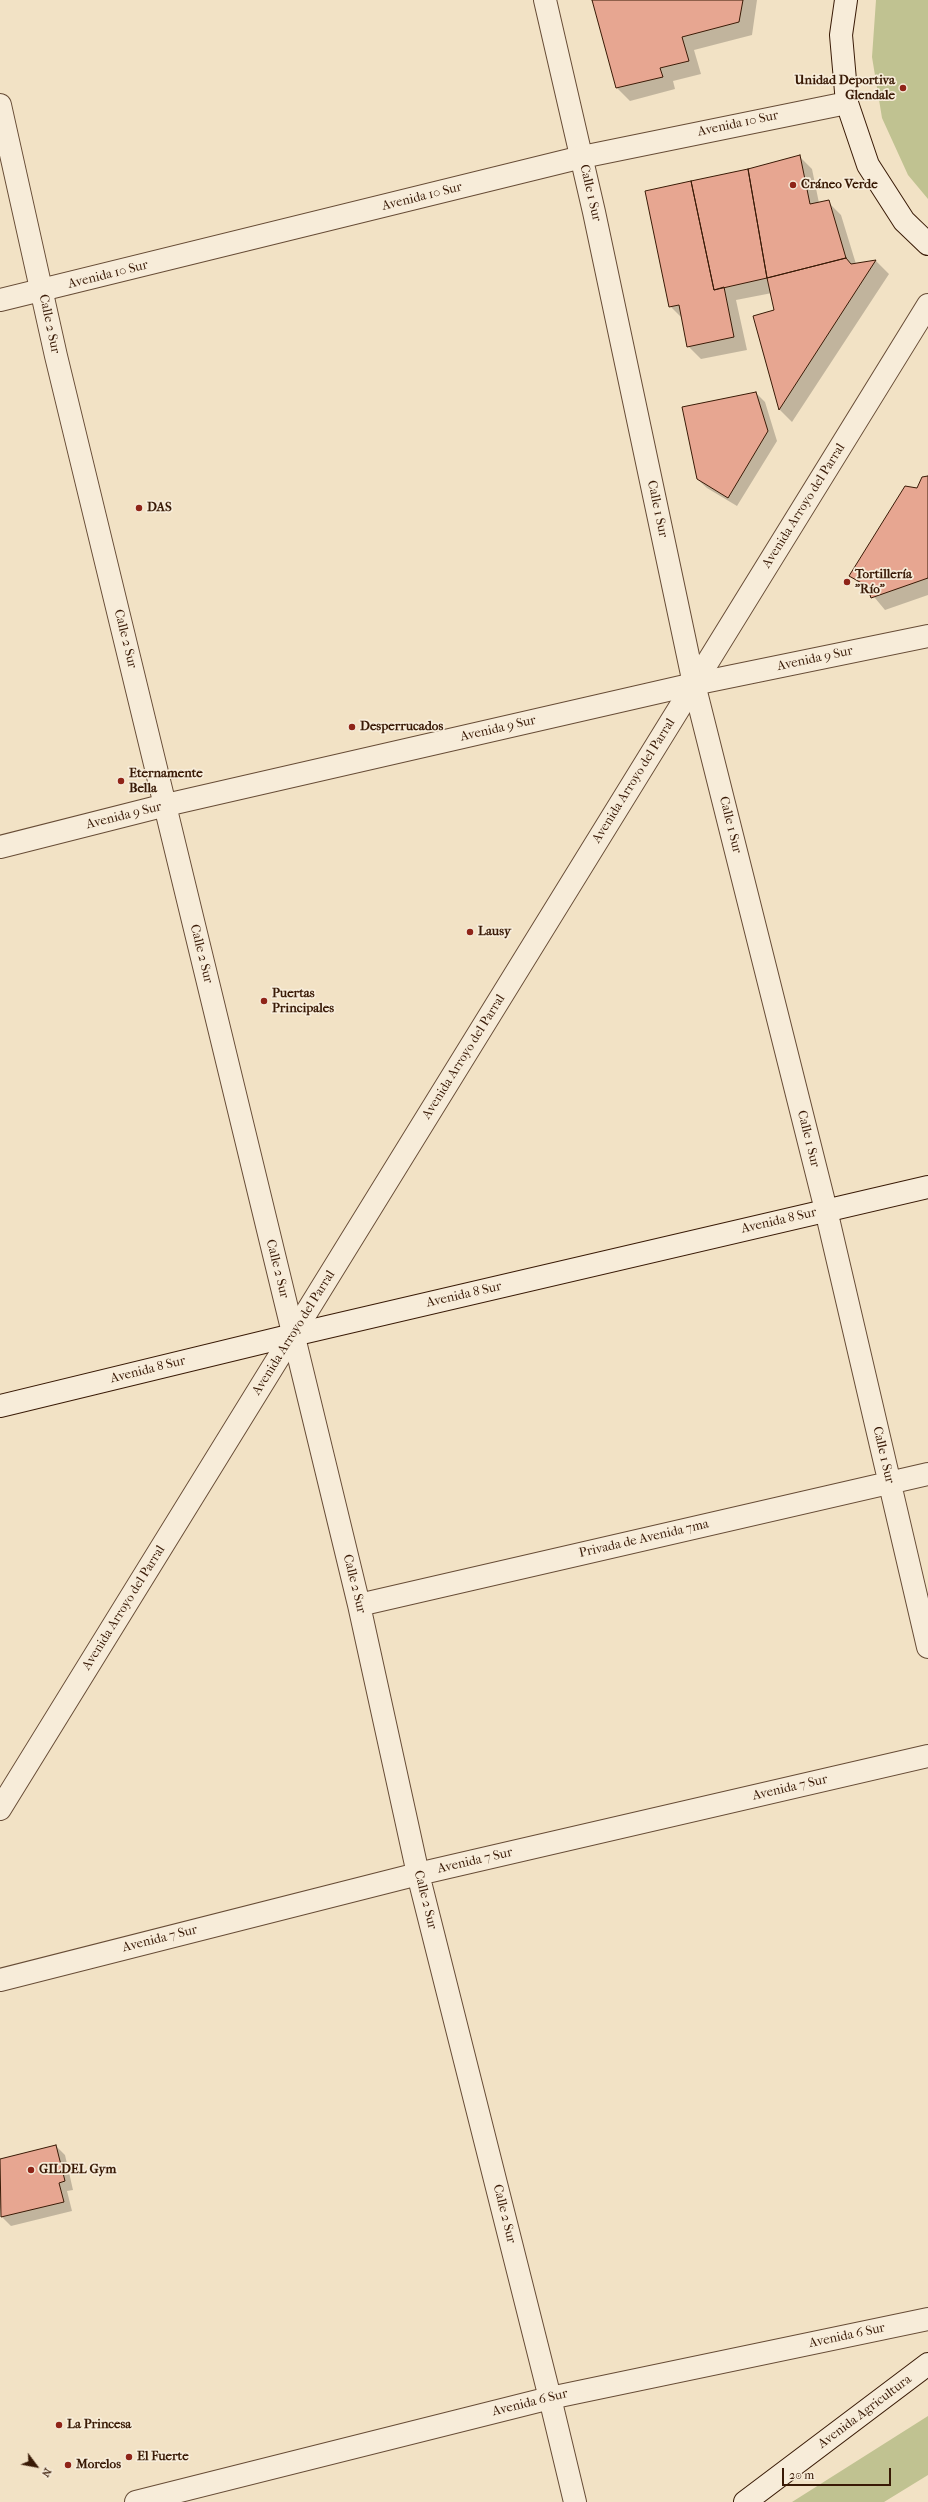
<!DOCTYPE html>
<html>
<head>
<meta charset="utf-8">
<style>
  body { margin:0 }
  #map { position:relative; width:928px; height:2502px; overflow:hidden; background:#f2e2c5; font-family:"IM FELL French Canon",serif }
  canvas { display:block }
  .north { position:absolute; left:16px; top:2446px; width:40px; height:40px; -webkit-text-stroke:3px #f7ecd9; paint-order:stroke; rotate:122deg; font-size:11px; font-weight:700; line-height:16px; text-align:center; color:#391a06 }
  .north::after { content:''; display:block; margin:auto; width:14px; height:18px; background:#391a06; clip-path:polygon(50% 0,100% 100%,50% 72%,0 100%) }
  .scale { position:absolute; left:782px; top:2468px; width:109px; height:18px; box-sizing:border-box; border:2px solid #391a06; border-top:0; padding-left:5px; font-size:12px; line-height:14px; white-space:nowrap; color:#391a06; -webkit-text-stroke:3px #f7ecd9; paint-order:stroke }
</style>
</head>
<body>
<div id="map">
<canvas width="928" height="2502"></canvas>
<div class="north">N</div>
<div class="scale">20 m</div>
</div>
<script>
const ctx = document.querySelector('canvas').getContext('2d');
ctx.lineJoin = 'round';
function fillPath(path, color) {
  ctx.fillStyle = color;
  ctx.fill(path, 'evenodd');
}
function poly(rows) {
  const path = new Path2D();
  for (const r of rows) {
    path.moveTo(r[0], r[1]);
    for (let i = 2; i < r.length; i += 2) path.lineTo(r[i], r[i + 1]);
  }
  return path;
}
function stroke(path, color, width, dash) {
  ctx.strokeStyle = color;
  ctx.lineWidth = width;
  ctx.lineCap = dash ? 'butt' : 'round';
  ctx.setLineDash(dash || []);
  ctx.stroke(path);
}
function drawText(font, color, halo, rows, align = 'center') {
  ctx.font = font + ' "IM FELL French Canon",serif';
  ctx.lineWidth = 3.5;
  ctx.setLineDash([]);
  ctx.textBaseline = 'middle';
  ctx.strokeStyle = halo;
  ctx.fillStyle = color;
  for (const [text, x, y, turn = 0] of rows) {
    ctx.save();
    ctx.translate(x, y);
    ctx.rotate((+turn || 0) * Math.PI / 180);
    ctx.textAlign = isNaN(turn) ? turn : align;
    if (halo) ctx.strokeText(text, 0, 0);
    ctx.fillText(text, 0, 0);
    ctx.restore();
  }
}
fillPath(poly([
  [876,0,928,0,928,199,908,175,882,118,872,57],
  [928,2416,928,2475,884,2502,792,2502]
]), '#c0c291');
fillPath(poly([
  [593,0,757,0,752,35,694,50,701,74,673,81,675,89,630,101,617,88],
  [799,156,812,169,819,203,828,202,841,215,856,264,876,261,889,274,792,422,780,410,754,317,776,311,772,293,736,300,747,350,701,359,688,346,683,319,670,306,748,170],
  [756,393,765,402,777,441,737,506,707,488,697,479],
  [928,477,928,595,885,610,870,592,850,576],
  [56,2146,65,2155,73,2190,67,2191,72,2211,11,2226,2,2217,0,2207,0,2160]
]), '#0003');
const building = poly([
  [592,0,743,0,739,22,682,37,689,61,660,68,663,77,616,88,592,0],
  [800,155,810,204,829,200,846,258,767,278,748,169,800,155],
  [748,169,767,278,714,290,691,181,748,169],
  [691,181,714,290,724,287,734,337,687,347,679,305,669,307,645,191,691,181],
  [846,258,851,264,876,260,779,410,753,316,774,310,767,278,846,258],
  [756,392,768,431,728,498,697,479,682,407,756,392],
  [928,476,928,578,871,598,867,586,849,576,905,486,917,488,922,477,928,476],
  [56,2145,65,2181,59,2183,64,2202,1,2217,0,2159,56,2145]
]);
fillPath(building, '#e7a691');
stroke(building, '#391a06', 1);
const minor = poly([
  [545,0,594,212,694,684,826,1210,928,1647],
  [0,105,56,356,359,1605,418,1874,550,2398,575,2502],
  [0,847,166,805,694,684,928,636],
  [359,1605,928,1474],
  [0,1980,418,1874,928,1756],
  [136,2502,550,2398,928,2319]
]);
const tertiary = poly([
  [0,300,582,157,847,103],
  [0,1809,928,305]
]);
const secondary = poly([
  [846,0,841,35,847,103,868,165,904,221,928,244],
  [0,1406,293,1335,928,1187],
  [745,2502,928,2364]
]);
stroke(minor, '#674c36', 24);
stroke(tertiary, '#674c36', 24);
stroke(secondary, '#391a06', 24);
stroke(minor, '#f7ecd9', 22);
stroke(tertiary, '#f7ecd9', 22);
stroke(secondary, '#f7ecd9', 22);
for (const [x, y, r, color] of [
  [903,88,4,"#8f2418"],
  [793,185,4,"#8f2418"],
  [139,508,4,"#8f2418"],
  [847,582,4,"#8f2418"],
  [352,727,4,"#8f2418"],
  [121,781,4,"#8f2418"],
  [470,932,4,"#8f2418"],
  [264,1001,4,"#8f2418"],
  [31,2170,4,"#8f2418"],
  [59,2425,4,"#8f2418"],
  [129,2457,4,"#8f2418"],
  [68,2465,4,"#8f2418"]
]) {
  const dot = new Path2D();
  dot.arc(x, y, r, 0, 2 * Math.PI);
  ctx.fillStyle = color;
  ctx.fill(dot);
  stroke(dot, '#f7ecd9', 1.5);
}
drawText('bold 13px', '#391a06', '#f7ecd9', [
  ["Unidad Deportiva",895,81,"right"],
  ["Glendale",895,96,"right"],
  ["Cráneo Verde",801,185],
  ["DAS",147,508],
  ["Tortillería",855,575],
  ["\"Río\"",855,590],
  ["Desperrucados",360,727],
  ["Eternamente",129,774],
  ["Bella",129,789],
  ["Lausy",478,932],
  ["Puertas",272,994],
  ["Principales",272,1009],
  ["GILDEL Gym",39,2170],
  ["La Princesa",67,2425],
  ["El Fuerte",137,2457],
  ["Morelos",76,2465]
], 'left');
drawText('13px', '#391a06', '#f7ecd9', [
  ["Avenida 10 Sur",738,124,-12],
  ["Calle 1 Sur",590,193,77],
  ["Avenida 10 Sur",422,197,-14],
  ["Avenida 10 Sur",108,275,-14],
  ["Calle 2 Sur",49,324,78],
  ["Avenida Arroyo del Parral",804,506,-58],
  ["Calle 1 Sur",657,509,78],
  ["Calle 2 Sur",125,639,76],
  ["Avenida 9 Sur",815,659,-12],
  ["Avenida 9 Sur",498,729,-13],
  ["Avenida Arroyo del Parral",634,781,-58],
  ["Avenida 9 Sur",124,816,-14],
  ["Calle 1 Sur",730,825,76],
  ["Calle 2 Sur",201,954,76],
  ["Avenida Arroyo del Parral",464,1057,-58],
  ["Calle 1 Sur",808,1139,76],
  ["Avenida 8 Sur",779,1221,-13],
  ["Calle 2 Sur",277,1269,76],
  ["Avenida 8 Sur",464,1295,-13],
  ["Avenida Arroyo del Parral",294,1333,-58],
  ["Avenida 8 Sur",148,1370,-14],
  ["Calle 1 Sur",883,1455,77],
  ["Privada de Avenida 7ma",644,1539,-13],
  ["Calle 2 Sur",354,1584,76],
  ["Avenida Arroyo del Parral",124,1608,-58],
  ["Avenida 7 Sur",790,1788,-13],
  ["Avenida 7 Sur",475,1861,-13],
  ["Calle 2 Sur",425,1900,76],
  ["Avenida 7 Sur",160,1939,-14],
  ["Calle 2 Sur",504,2214,76],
  ["Avenida 6 Sur",847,2336,-12],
  ["Avenida 6 Sur",530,2403,-14],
  ["Avenida Agricultura",865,2412,-37]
]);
</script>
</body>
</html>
